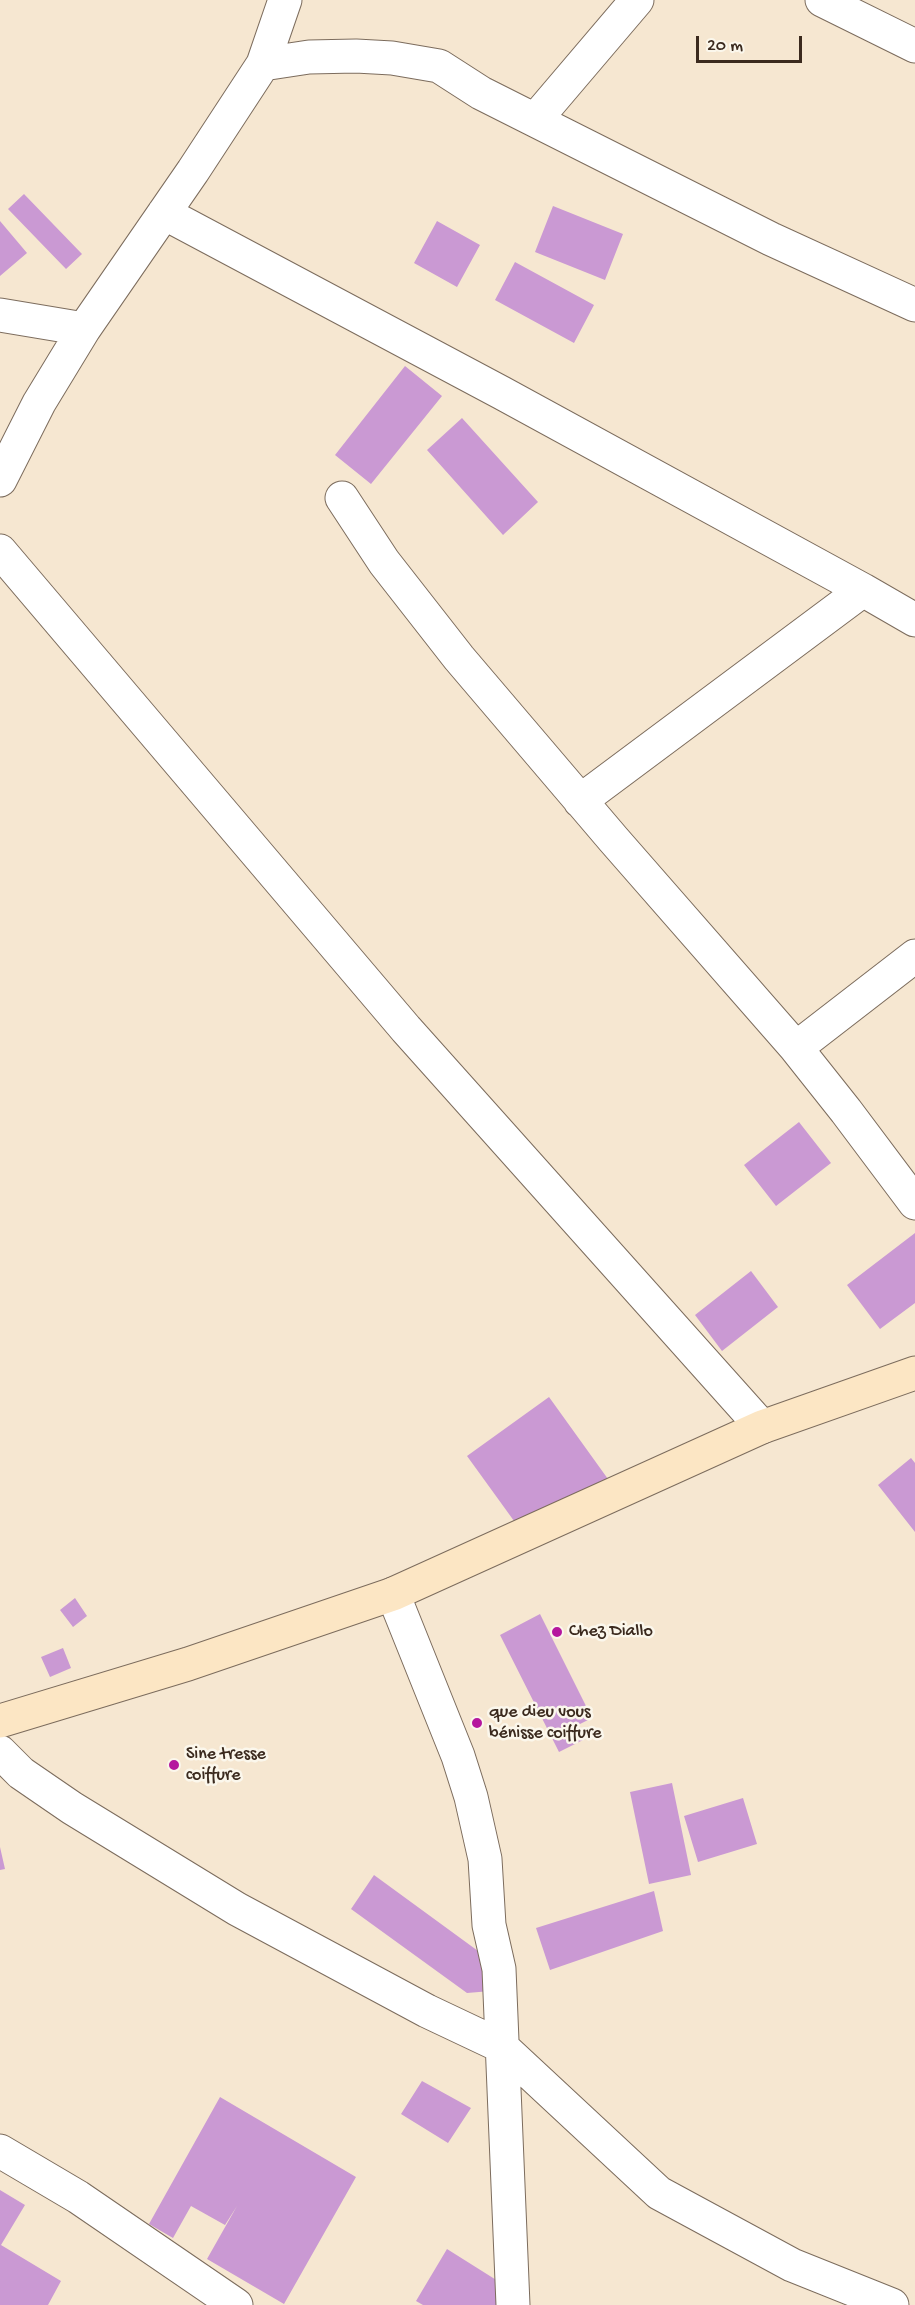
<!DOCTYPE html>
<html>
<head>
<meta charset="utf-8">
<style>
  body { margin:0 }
  #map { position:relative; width:915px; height:2305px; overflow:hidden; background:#f6e7d1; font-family:"Gochi Hand",sans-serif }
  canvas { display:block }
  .scale { position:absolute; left:696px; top:36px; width:106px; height:27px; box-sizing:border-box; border:3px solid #3b2a1e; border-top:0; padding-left:8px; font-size:18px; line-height:21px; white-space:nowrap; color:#3b2a1e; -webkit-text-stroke:4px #fbf7ec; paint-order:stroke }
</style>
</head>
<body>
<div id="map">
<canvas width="915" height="2305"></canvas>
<div class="scale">20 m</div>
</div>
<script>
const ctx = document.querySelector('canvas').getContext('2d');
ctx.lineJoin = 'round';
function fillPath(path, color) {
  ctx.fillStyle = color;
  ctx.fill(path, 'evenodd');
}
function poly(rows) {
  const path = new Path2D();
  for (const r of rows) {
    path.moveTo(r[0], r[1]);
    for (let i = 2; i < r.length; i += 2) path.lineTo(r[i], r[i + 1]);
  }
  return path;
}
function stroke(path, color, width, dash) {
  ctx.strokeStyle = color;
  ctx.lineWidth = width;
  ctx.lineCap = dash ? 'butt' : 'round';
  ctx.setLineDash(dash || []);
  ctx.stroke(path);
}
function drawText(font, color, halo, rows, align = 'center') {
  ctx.font = font + ' "Gochi Hand",sans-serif';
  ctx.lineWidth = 5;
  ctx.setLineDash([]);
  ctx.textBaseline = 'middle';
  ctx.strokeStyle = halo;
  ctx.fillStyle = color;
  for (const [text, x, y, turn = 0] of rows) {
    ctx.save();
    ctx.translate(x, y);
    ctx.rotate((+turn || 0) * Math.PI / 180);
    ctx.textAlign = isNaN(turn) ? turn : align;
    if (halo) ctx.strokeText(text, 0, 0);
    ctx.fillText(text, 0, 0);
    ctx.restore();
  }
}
fillPath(poly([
  [24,194,82,254,66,269,8,209],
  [553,206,623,234,605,280,535,252],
  [0,221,27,253,0,276],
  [437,221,480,245,457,287,414,263],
  [515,262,594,305,574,343,495,300],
  [405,366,442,396,371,484,335,455],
  [462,418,538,502,503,535,427,450],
  [799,1122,831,1163,776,1206,744,1165],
  [915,1233,915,1303,880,1329,847,1285],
  [751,1271,778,1307,722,1351,695,1315],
  [549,1397,613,1486,522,1532,467,1456],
  [911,1458,915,1463,915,1532,878,1485],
  [75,1598,87,1616,73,1627,60,1610],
  [540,1614,592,1718,578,1725,585,1739,559,1752,500,1635],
  [63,1648,71,1668,50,1677,41,1657],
  [672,1783,691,1875,649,1884,630,1792],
  [743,1798,757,1844,698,1862,684,1816],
  [0,1847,5,1869,0,1870],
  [374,1875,489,1959,491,1991,467,1993,351,1909],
  [654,1891,663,1931,550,1970,536,1928],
  [422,2081,471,2108,448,2143,401,2114],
  [220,2097,356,2177,284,2304,207,2259,237,2206,225,2225,191,2206,173,2238,149,2224],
  [0,2190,25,2205,1,2245,61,2281,48,2305,0,2305],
  [447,2249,509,2288,499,2305,423,2305,416,2301]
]), '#ca99d3');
const street = poly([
  [822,0,915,46],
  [263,64,285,0],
  [535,120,637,0],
  [164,213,502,393,863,590,915,620],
  [0,315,84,329],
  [0,480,39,403,84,329,193,171,263,64,309,57,356,56,392,58,439,66,481,93,771,239,915,305],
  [342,498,384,562,459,658,614,840,796,1048,846,1111,915,1203],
  [0,551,406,1029,762,1427],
  [580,801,863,590],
  [796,1048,915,956],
  [393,1594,458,1756,471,1797,485,1859,489,1925,499,1969,513,2305],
  [0,1752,21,1773,72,1808,237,1909,427,2011,501,2046,659,2193,792,2265,892,2305],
  [0,2151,78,2197,236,2305]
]);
const secondary = poly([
  [0,1721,188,1664,393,1594,762,1427,915,1373]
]);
stroke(street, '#7c6c5d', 35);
stroke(secondary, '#7c6c5d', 35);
stroke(street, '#fff', 33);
stroke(secondary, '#fce6c4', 33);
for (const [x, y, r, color] of [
  [557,1632,6,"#b5179e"],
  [477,1723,6,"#b5179e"],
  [174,1765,6,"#b5179e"]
]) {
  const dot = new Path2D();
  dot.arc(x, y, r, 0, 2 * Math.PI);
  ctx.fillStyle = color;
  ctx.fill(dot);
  stroke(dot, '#fbf7ec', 2);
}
drawText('18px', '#3b2a1e', '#fbf7ec', [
  ["Chez Diallo",569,1632],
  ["que dieu vous",489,1713],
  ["bénisse coiffure",489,1734],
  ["Sine tresse",186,1755],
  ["coiffure",186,1776]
], 'left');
</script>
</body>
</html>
